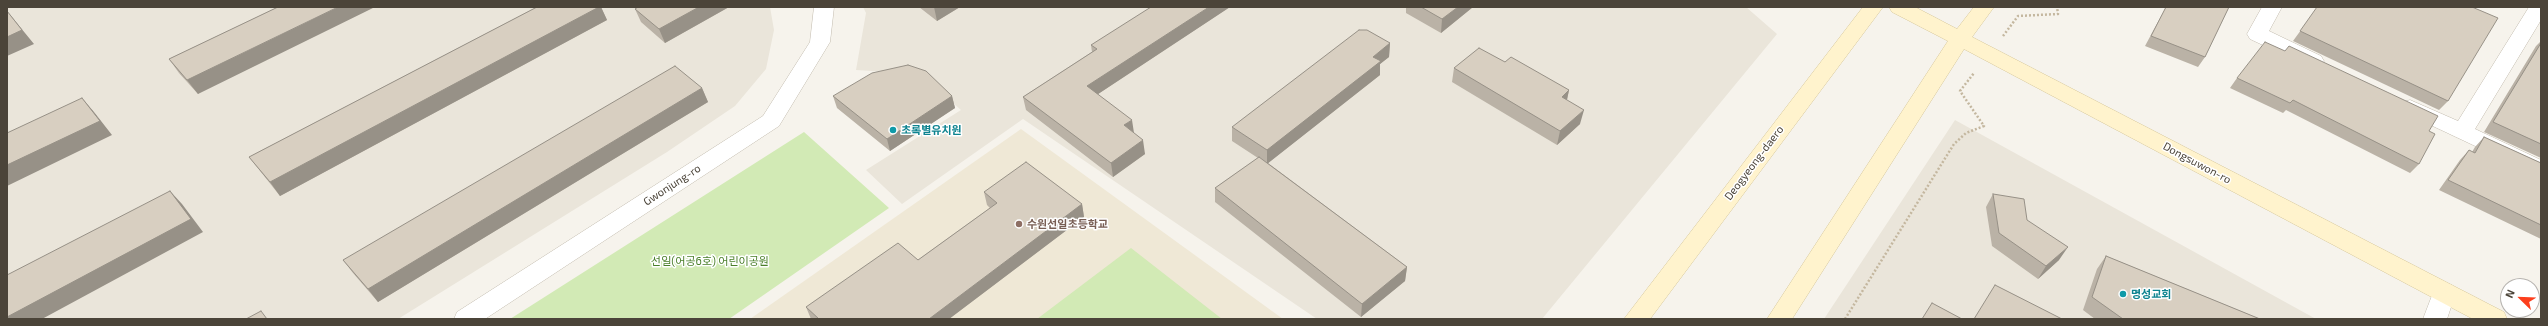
<!DOCTYPE html>
<html>
<head>
<meta charset="utf-8">
<style>
  body { margin:0 }
  #map { position:relative; width:2548px; height:326px; overflow:hidden; background:#f6f3ec; font-family:"Exo 2",sans-serif }
  canvas { display:block }
  .frame { position:absolute; inset:0; border:8px solid #4b4439; pointer-events:none }
  .north { position:absolute; left:2500px; top:278px; width:40px; height:40px; box-sizing:border-box; background:#fff; border:1px solid #b7b4b0; border-radius:50%; rotate:293deg; font-size:11px; font-weight:700; line-height:16px; text-align:center; color:#4b4439 }
  .north::after { content:''; display:block; margin:auto; width:14px; height:18px; background:#fc3f1d; clip-path:polygon(50% 0,100% 100%,50% 72%,0 100%) }
</style>
</head>
<body>
<div id="map">
<canvas width="2548" height="326"></canvas>
<div class="frame"></div>
<div class="north">N</div>
</div>
<script>
const ctx = document.querySelector('canvas').getContext('2d');
ctx.lineJoin = 'round';
function fillPath(path, color) {
  ctx.fillStyle = color;
  ctx.fill(path, 'evenodd');
}
function poly(rows) {
  const path = new Path2D();
  for (const r of rows) {
    path.moveTo(r[0], r[1]);
    for (let i = 2; i < r.length; i += 2) path.lineTo(r[i], r[i + 1]);
  }
  return path;
}
function stroke(path, color, width, dash) {
  ctx.strokeStyle = color;
  ctx.lineWidth = width;
  ctx.lineCap = dash ? 'butt' : 'round';
  ctx.setLineDash(dash || []);
  ctx.stroke(path);
}
function drawText(font, color, halo, rows, align = 'center') {
  ctx.font = font + ' "Exo 2","Noto Sans KR",sans-serif';
  ctx.lineWidth = 3;
  ctx.setLineDash([]);
  ctx.textBaseline = 'middle';
  ctx.strokeStyle = halo;
  ctx.fillStyle = color;
  for (const [text, x, y, turn = 0] of rows) {
    ctx.save();
    ctx.translate(x, y);
    ctx.rotate((+turn || 0) * Math.PI / 180);
    ctx.textAlign = isNaN(turn) ? turn : align;
    if (halo) ctx.strokeText(text, 0, 0);
    ctx.fillText(text, 0, 0);
    ctx.restore();
  }
}
fillPath(poly([
  [7,7,770,7,774,30,766,69,735,106,667,152,398,319,7,319],
  [863,7,1746,7,1777,34,1542,319,1317,319,1023,119,902,204,866,170,961,110,920,74,856,70,866,13],
  [1955,120,2316,319,1824,319]
]), '#eae5da');
fillPath(poly([
  [1021,129,1283,319,750,319]
]), '#efe8d6');
fillPath(poly([
  [804,132,889,208,729,319,510,319],
  [1131,248,1222,319,1037,319]
]), '#d2eab5');
const street = poly([
  [814,7,834,7,830,42,779,126,485,319,454,319,457,312,763,116,810,42,814,7],
  [2262,7,2282,7,2269,31,2321,56,2324,61,2321,66,2314,68,2307,66,2250,39,2247,34,2262,7],
  [2529,7,2541,7,2541,20,2475,129,2541,160,2541,177,2403,112,2399,107,2403,102,2410,100,2458,121,2529,7],
  [2444,283,2452,285,2456,292,2447,319,2423,319,2436,285,2444,283]
]);
const secondary = poly([
  [1863,7,1883,7,1650,319,1624,319,1863,7],
  [1889,7,1915,7,1957,29,1974,7,1994,7,1972,37,2504,312,2507,319,2473,319,1964,49,1792,319,1767,319,1948,41,1892,12,1889,7]
]);
stroke(street, '#c2bbae', 1);
stroke(secondary, '#d6c79b', 1);
stroke(poly([
  [2003,36,2018,16,2058,14,2057,7],
  [1845,319,1954,144,1966,133,1984,126,1960,91,1974,73]
]), '#c4b79f', 2.5, [2, 2]);
fillPath(street, '#fff');
fillPath(secondary, '#fff3cd');
fillPath(poly([
  [278,7,198,94,179,73,169,59],
  [537,7,601,7,607,20,280,196,249,157],
  [729,7,665,43,641,22,635,9],
  [919,7,960,7,937,21],
  [1230,7,1098,94,1134,133,1145,154,1113,177,1026,110,1023,97,1092,52,1091,45],
  [1406,7,1473,7,1441,33,1406,13],
  [2166,7,2229,7,2205,57,2198,67,2145,46],
  [2314,7,2472,7,2448,101,2439,110,2293,41,2317,8],
  [2541,41,2541,158,2484,132,2536,46],
  [1390,43,1389,57,1380,64,1380,75,1268,163,1407,267,1405,281,1361,317,1215,202,1215,188,1258,158,1232,141,1232,127],
  [1505,62,1569,90,1567,100,1580,124,1557,145,1452,82,1454,68],
  [2237,78,2429,131,2419,164,2410,173,2286,110,2283,113,2230,88],
  [702,88,708,102,378,302,353,273,343,260],
  [833,96,952,96,955,108,890,151,837,108],
  [2484,137,2541,163,2541,239,2439,190,2460,160,2469,150,2472,152,2475,147],
  [984,192,1082,204,1084,217,949,319,811,319,806,307,918,260,990,208,987,205],
  [1993,194,2027,220,2059,260,2038,279,1992,246,1986,207],
  [2106,256,2260,319,2095,319,2083,310,2097,269]
]), '#bab2a6');
fillPath(poly([
  [338,7,375,7,198,94,187,80],
  [599,7,601,7,607,20,280,196,270,182],
  [699,7,729,7,665,43,659,29],
  [934,7,960,7,937,21],
  [1209,7,1230,7,1089,100,1087,86],
  [1458,7,1473,7,1441,33,1442,19],
  [7,11,34,44,7,56],
  [1390,43,1389,57,1380,64,1380,75,1267,164,1267,150,1373,57],
  [702,88,708,102,378,302,368,289],
  [1569,90,1566,104,1562,97],
  [952,96,955,108,890,151,887,139],
  [82,98,94,112,112,135,7,186,7,165],
  [1584,110,1580,124,1557,145,1560,131],
  [1132,120,1134,133,1124,125],
  [1143,140,1145,154,1113,177,1111,163],
  [170,191,182,204,203,232,42,319,7,319,7,317],
  [1082,204,1084,217,949,319,929,319],
  [2068,247,2059,260,2038,279,2046,266],
  [1407,267,1405,281,1361,317,1362,304]
]), '#979187');
const building = poly([
  [278,7,338,7,187,80,169,59,278,7],
  [537,7,599,7,270,182,249,157,537,7],
  [638,7,699,7,659,29,635,9,638,7],
  [1151,7,1209,7,1087,86,1132,120,1124,125,1143,140,1111,163,1023,97,1097,49,1091,45,1151,7],
  [1421,7,1458,7,1442,19,1421,7],
  [2166,7,2229,7,2205,57,2151,36,2166,7],
  [2317,7,2472,7,2498,18,2448,101,2300,31,2317,7],
  [7,11,22,30,7,37,7,11],
  [1359,30,1367,30,1390,43,1373,57,1381,61,1267,150,1232,127,1359,30],
  [2265,42,2285,51,2289,46,2438,116,2429,131,2435,134,2419,164,2293,100,2290,103,2237,78,2265,42],
  [2541,43,2541,144,2493,122,2541,43],
  [1479,48,1505,62,1511,57,1569,90,1562,97,1584,110,1560,131,1454,68,1479,48],
  [908,65,926,71,952,96,887,139,833,96,872,73,908,65],
  [675,66,702,88,368,289,343,260,675,66],
  [82,98,100,121,7,165,7,133,82,98],
  [2484,137,2541,163,2541,225,2448,180,2469,150,2475,153,2484,137],
  [1259,157,1407,267,1362,304,1215,188,1259,157],
  [1026,162,1082,204,929,319,819,319,806,307,898,243,918,260,997,203,984,192,1026,162],
  [170,191,191,219,7,317,7,275,170,191],
  [1993,194,2024,199,2027,220,2068,247,2046,266,1999,233,1993,194],
  [2106,256,2260,319,2123,319,2092,297,2106,256],
  [1995,285,2062,319,1974,319,1995,285],
  [1932,303,1962,319,1922,319,1932,303],
  [261,311,267,319,246,319,261,311]
]);
fillPath(building, '#d8cfc1');
stroke(building, '#979187', 1);
for (const [x, y, r, color] of [
  [893,130,4,"#0f9aa8"],
  [1019,224,4,"#8d6e63"],
  [2123,294,4,"#0f9aa8"]
]) {
  const dot = new Path2D();
  dot.arc(x, y, r, 0, 2 * Math.PI);
  ctx.fillStyle = color;
  ctx.fill(dot);
  stroke(dot, '#fff', 1.5);
}
drawText('bold 11px', '#0d838f', '#fff', [
  ["초록별유치원",901,130],
  ["명성교회",2131,294]
], 'left');
drawText('11px', '#4b4439', '#fff', [
  ["Deogyeong-daero",1754,163,-53],
  ["Dongsuwon-ro",2197,163,28],
  ["Gwonjung-ro",672,185,-33]
]);
drawText('bold 11px', '#785e54', '#fff', [
  ["수원선일초등학교",1027,224]
], 'left');
drawText('11px', '#4a7f2a', '#fff', [
  ["선일(어공6호) 어린이공원",710,261]
]);
</script>
</body>
</html>
